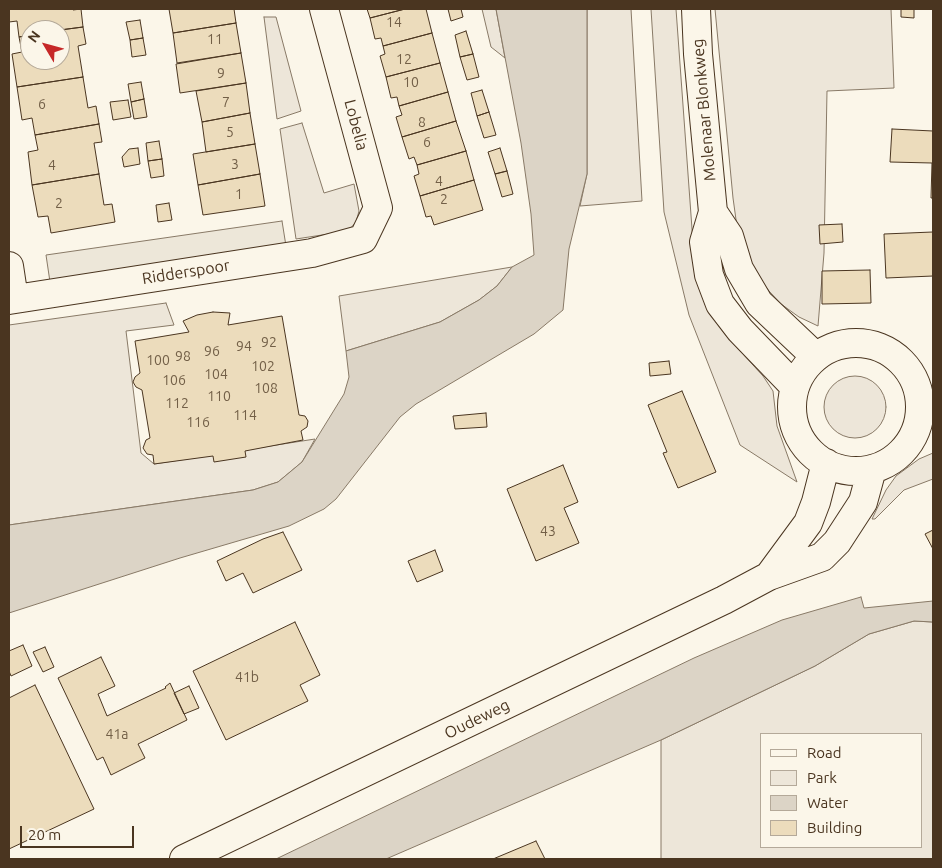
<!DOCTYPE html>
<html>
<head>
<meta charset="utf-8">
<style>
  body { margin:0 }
  #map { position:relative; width:942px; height:868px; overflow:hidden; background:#fbf6e9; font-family:Ubuntu,sans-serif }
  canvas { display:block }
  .frame { position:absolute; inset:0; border:10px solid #4a3520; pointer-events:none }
  .legend { position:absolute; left:760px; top:733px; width:162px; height:115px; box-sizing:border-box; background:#fbf6e9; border:1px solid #b4a999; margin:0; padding:6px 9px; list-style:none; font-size:15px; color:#4a3520 }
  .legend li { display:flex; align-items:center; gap:10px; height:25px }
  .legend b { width:25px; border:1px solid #b4a999 }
  .north { position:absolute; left:20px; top:20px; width:50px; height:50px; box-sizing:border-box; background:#fbf6e9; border:1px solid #b4a999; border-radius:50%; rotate:307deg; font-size:14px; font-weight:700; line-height:20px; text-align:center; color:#4a3520 }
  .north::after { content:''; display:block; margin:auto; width:18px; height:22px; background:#c62828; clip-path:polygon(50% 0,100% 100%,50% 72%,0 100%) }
  .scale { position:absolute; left:20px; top:826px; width:114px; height:22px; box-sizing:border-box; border:2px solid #4a3520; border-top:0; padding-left:6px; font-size:15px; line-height:18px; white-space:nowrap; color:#4a3520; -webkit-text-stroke:4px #fbf6e9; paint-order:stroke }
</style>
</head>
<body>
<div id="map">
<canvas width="942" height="868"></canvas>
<div class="frame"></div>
<ul class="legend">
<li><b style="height:6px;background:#fbf6e9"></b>Road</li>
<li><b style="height:14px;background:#ede6d9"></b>Park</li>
<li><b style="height:14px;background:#dcd4c6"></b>Water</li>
<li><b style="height:14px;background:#ecdcbc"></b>Building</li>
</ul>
<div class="north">N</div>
<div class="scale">20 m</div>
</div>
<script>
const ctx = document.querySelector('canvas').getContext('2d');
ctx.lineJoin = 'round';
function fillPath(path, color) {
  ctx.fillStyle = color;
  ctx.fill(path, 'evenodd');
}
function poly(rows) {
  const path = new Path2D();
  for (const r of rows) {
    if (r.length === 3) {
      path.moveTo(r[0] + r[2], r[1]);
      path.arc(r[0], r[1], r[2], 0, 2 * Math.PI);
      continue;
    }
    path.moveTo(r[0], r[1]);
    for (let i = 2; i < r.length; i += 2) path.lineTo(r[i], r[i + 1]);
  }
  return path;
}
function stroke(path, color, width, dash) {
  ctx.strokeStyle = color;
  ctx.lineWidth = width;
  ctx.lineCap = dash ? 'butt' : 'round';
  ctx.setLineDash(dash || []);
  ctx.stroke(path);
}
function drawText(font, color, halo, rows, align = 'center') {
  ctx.font = font + ' Ubuntu,sans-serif';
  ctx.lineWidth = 4;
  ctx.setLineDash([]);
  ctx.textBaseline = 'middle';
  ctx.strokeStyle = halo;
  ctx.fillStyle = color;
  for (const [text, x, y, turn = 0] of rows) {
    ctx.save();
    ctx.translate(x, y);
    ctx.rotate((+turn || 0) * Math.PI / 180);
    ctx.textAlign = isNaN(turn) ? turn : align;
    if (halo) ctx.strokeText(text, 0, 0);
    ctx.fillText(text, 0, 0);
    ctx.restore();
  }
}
const green = poly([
  [482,9,496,9,505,58,491,47,482,9],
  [587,9,631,9,642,201,580,206,587,174,587,9],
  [651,9,676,9,695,270,705,304,724,333,763,376,773,391,777,426,797,482,740,445,689,315,664,212,651,9],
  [715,9,891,9,894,88,827,91,824,253,818,326,799,317,781,304,769,291,756,274,738,234,733,198,715,9],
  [264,17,276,17,301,111,277,119,264,17],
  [302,123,324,193,354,184,359,211,356,222,348,231,296,239,280,129,302,123],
  [512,267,497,286,479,300,440,322,346,351,339,296,512,267],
  [166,303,174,325,126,331,141,453,154,464,315,439,302,462,278,482,253,490,9,525,9,325,166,303],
  [855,407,31],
  [933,453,933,479,904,490,875,519,872,519,886,490,896,476,919,459,933,453],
  [914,621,933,622,933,859,661,859,661,740,815,666,869,634,914,621],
  [761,734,921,734,921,847,761,847,761,734]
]);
fillPath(green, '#ede6d9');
stroke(green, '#887966', 1);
const parking = poly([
  [282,221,286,246,50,282,46,255,282,221]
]);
fillPath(parking, '#ede7d9');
stroke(parking, '#887966', 1);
const water = poly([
  [496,9,587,9,587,174,569,249,563,310,534,334,416,404,400,417,336,499,324,509,289,526,180,558,9,613,9,525,253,490,278,482,302,462,344,394,349,377,346,351,440,322,479,300,497,286,512,267,534,255,531,214,521,143,496,9],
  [861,597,864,608,933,601,933,622,914,621,869,634,815,666,661,740,386,859,276,859,694,658,782,620,861,597]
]);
fillPath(water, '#dcd4c6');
stroke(water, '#887966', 1);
const building = poly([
  [9,9,73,9,73,10,81,9,83,27,60,30,30,30,30,35,19,37,17,21,9,22,9,9],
  [169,9,234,9,236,23,173,33,169,9],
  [367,9,405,9,370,18,367,9],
  [405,9,426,9,432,33,383,46,381,38,375,39,370,18,405,9],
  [448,9,461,9,463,17,451,21,448,9],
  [901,9,914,9,914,18,901,17,901,9],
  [140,20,143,38,130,40,126,22,140,20],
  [236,23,241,53,177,63,173,33,236,23],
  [83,27,86,44,78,46,83,77,17,87,12,54,22,52,19,37,30,35,30,60,60,60,60,30,83,27],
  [466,31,473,54,460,57,455,35,466,31],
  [432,33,440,63,386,77,380,56,385,54,383,46,432,33],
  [143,38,146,55,132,57,130,40,143,38],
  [241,53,246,83,180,93,176,64,241,53],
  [473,54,479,77,467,80,460,57,473,54],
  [440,63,448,92,399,106,397,97,391,98,386,77,440,63],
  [83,77,88,108,96,106,99,124,35,135,32,118,22,120,17,87,83,77],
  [141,82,144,99,131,102,128,84,141,82],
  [246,83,250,113,202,122,196,91,246,83],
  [482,90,489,112,477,116,471,93,482,90],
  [448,92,456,121,402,137,396,117,402,115,399,106,448,92],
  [144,99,147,117,134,119,131,102,144,99],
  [128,100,131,117,113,120,110,102,128,100],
  [489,112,496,135,484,138,477,116,489,112],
  [250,113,255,144,206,152,202,122,250,113],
  [456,121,466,151,417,165,414,157,409,159,402,137,456,121],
  [99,124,102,142,94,143,99,174,32,185,28,152,38,150,35,135,99,124],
  [892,129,933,131,933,198,931,198,932,163,890,162,892,129],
  [159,141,162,159,148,161,146,143,159,141],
  [255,144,260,174,198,185,193,154,255,144],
  [138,148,140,164,124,167,122,157,129,149,138,148],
  [500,148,507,171,495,174,488,152,500,148],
  [466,151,474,180,420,196,414,176,419,174,417,165,466,151],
  [162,159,164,176,151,178,148,161,162,159],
  [507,171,513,194,502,197,495,174,507,171],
  [99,174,104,205,112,204,115,222,51,233,48,216,38,217,32,185,99,174],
  [260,174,265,206,203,215,198,185,260,174],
  [474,180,483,210,434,225,431,216,426,217,420,196,474,180],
  [169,203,172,220,158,222,156,205,169,203],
  [842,224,843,242,820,244,819,225,842,224],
  [933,232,933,276,886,278,884,234,933,232],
  [870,270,871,303,822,304,822,271,870,270],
  [213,312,230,313,228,325,282,316,299,415,305,416,308,421,307,427,301,431,303,440,245,451,246,457,214,462,213,456,154,464,153,455,147,454,143,448,146,440,150,438,142,390,136,387,133,382,135,377,140,373,135,341,189,332,183,321,197,315,213,312],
  [669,361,671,374,650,376,649,363,669,361],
  [682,391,716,472,678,488,663,453,667,452,648,405,682,391],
  [486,413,487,427,455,429,453,416,486,413],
  [563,465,578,502,564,508,579,543,536,561,507,489,563,465],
  [933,530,933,549,925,534,933,530],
  [283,532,302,570,253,593,243,573,226,581,217,561,263,539,283,532],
  [435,550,443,571,417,582,408,561,435,550],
  [295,622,320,675,300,685,308,701,226,740,193,671,295,622],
  [23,645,32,666,11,676,9,671,9,651,23,645],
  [45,647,54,667,43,672,33,652,45,647],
  [101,657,115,686,98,694,107,716,166,688,165,687,170,683,187,720,138,744,145,758,111,775,103,757,97,760,58,678,101,657],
  [35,685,94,809,9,849,9,698,35,685],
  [189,686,199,708,184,714,174,693,189,686],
  [536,841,545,859,493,859,536,841]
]);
fillPath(building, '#ecdcbc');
stroke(building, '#4a3520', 1);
const street = poly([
  [9,266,14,299],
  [9,300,312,253,363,239,378,208,324,9]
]);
const secondary = poly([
  [696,9,698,54,713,212,704,242,709,275,720,304,740,330,795,387],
  [713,212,729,236,739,269,759,303,816,357],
  [856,407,64],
  [769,576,808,523,816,502,826,463],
  [184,859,724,600,769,576,822,557,837,542,863,502,872,469]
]);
stroke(street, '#4a3520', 30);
stroke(secondary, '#4a3520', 30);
stroke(street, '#fbf6e9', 28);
stroke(secondary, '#fbf6e9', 28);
drawText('14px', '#725f47', null, [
  ["14",394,22],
  ["11",215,39],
  ["12",404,59],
  ["9",221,73],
  ["10",411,82],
  ["7",226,102],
  ["6",42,104],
  ["8",422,122],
  ["5",230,132],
  ["6",427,142],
  ["3",235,164],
  ["4",52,165],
  ["4",439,181],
  ["1",239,194],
  ["2",444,199],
  ["2",59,203],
  ["92",269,342],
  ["94",244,346],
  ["96",212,351],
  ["98",183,356],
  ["100",158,360],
  ["102",263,366],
  ["104",216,374],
  ["106",174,380],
  ["108",266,388],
  ["110",219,396],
  ["112",177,403],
  ["114",245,415],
  ["116",198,422],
  ["43",548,531],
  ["41b",247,677],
  ["41a",117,734]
]);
drawText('16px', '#4a3520', '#fbf6e9', [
  ["Molenaar Blonkweg",704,110,-95],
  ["Lobelia",356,125,75],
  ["Ridderspoor",186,272,-9],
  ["Oudeweg",477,719,-26]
]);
</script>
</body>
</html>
